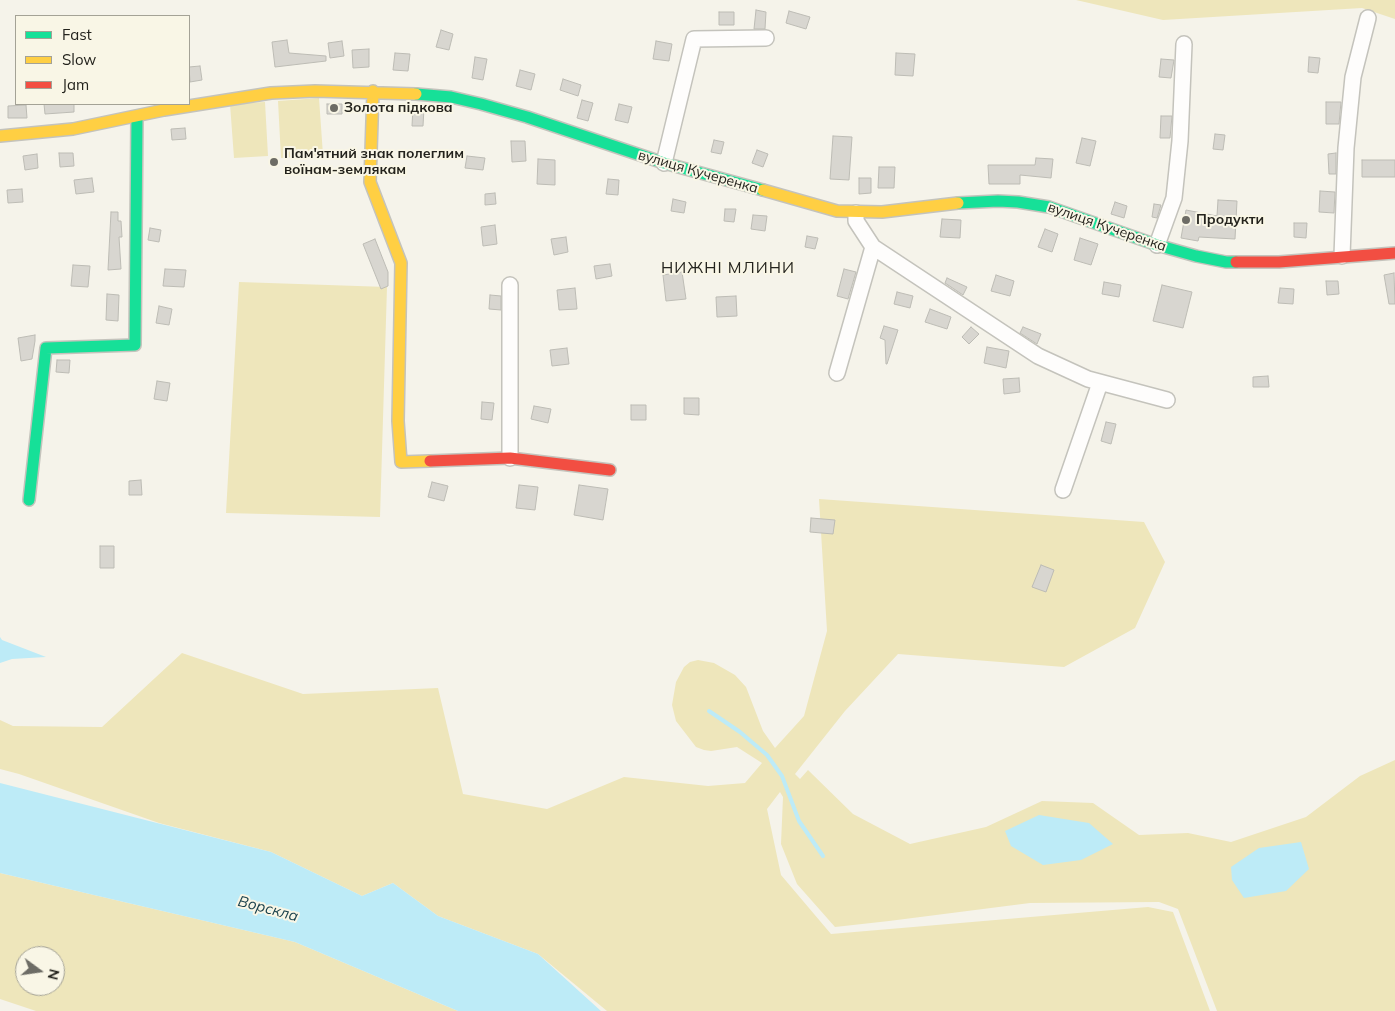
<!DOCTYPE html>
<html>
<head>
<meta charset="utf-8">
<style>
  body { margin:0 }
  #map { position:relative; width:1395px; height:1011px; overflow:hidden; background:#f5f3ea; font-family:Mulish,sans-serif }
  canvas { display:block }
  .legend { position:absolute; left:15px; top:15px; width:175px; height:90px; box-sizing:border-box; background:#f9f6e6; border:1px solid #a4a296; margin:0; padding:6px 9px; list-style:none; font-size:15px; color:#24231d }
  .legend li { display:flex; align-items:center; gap:10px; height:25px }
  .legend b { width:25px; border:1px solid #a4a296 }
  .north { position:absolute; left:15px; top:946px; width:50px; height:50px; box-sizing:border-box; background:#f9f6e6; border:1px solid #a4a296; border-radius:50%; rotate:104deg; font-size:14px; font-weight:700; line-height:20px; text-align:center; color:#24231d }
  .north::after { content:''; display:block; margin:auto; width:18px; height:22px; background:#6d6c65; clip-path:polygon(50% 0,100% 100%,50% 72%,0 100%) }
</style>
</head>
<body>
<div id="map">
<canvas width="1395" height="1011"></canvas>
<ul class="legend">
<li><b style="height:6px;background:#16e098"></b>Fast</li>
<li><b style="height:6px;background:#ffcf43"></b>Slow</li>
<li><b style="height:6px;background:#f24e42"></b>Jam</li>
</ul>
<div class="north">N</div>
</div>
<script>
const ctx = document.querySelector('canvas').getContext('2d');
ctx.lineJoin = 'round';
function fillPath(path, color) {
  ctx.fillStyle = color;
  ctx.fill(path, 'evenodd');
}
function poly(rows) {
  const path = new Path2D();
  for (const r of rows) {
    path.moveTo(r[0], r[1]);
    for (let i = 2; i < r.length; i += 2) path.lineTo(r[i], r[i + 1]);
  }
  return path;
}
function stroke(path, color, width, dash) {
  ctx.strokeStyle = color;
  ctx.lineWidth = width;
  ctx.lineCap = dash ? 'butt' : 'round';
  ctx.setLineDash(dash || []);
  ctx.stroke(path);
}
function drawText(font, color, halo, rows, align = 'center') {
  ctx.font = font + ' Mulish,sans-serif';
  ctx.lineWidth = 4;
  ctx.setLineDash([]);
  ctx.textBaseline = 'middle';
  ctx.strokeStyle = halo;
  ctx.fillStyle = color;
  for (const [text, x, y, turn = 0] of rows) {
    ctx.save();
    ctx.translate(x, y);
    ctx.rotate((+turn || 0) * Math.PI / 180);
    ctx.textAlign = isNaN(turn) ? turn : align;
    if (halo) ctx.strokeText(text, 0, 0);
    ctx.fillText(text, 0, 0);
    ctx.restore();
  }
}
fillPath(poly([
  [1076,0,1395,0,1395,19,1362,8,1163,20],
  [319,98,323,155,281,158,278,101],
  [265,102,268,156,234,158,230,104],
  [239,282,387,287,380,517,226,513],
  [819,499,1144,522,1165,562,1135,628,1064,667,898,654,845,711,795,774,800,779,808,770,853,814,910,844,986,827,1042,801,1093,803,1139,835,1188,833,1231,842,1306,817,1360,776,1395,760,1395,1011,1217,1011,1178,909,1159,902,1030,903,889,921,835,927,797,884,781,844,783,797,780,792,767,809,781,875,831,934,1148,907,1173,912,1210,1011,607,1011,538,954,438,916,393,883,362,896,271,852,159,823,19,774,0,769,0,720,13,726,102,727,182,653,303,694,438,688,463,794,547,809,624,777,708,786,745,783,762,763,737,747,711,751,704,750,696,747,676,721,672,705,676,682,684,667,690,662,698,660,714,663,735,675,746,687,763,731,775,748,804,716,827,631],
  [0,873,295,942,458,1011,36,1011,0,999],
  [25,956,55,956,55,986,25,986]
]), '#eee6bb');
fillPath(poly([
  [0,637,2,640,46,657,12,659,0,663],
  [0,783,271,852,362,896,393,883,438,916,538,954,601,1011,458,1011,295,942,0,873],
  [1039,815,1089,823,1113,844,1081,860,1043,865,1011,846,1005,831],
  [1301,842,1309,869,1286,891,1244,898,1232,880,1231,867,1259,848]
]), '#bdebf7');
stroke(poly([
  [709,711,740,732,767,755,782,776,799,821,823,856]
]), '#bdebf7', 4);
const building = poly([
  [756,10,766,12,765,29,754,29,756,10],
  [789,11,810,17,806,29,786,23,789,11],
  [719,12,734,12,734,25,719,25,719,12],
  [441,30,453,34,449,50,436,47,441,30],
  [287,40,289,53,326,56,326,61,275,67,272,42,287,40],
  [342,41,344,56,330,58,328,43,342,41],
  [656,41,672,44,669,61,653,59,656,41],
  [369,49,369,67,353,68,352,50,369,49],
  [395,53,410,54,408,71,393,70,395,53],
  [896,53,915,54,913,76,895,75,896,53],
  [475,57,487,59,483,80,472,78,475,57],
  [1309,57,1320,58,1318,73,1308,72,1309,57],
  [1161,59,1174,60,1171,78,1159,77,1161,59],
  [200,66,202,80,190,82,189,67,200,66],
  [520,70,535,74,531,90,516,86,520,70],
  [563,79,581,85,578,96,560,90,563,79],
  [582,100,593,103,588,121,577,118,582,100],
  [1326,102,1341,102,1339,124,1326,124,1326,102],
  [44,104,74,104,74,112,45,114,44,104],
  [327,104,342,104,342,114,327,114,327,104],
  [619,104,632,107,628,123,615,120,619,104],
  [26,105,27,118,8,118,8,106,26,105],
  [413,107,424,108,423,126,412,126,413,107],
  [1161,116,1172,116,1170,138,1160,138,1161,116],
  [185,128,186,139,172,140,171,129,185,128],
  [1215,134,1225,135,1223,150,1213,149,1215,134],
  [833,136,852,137,849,180,830,179,833,136],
  [1082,138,1096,141,1090,166,1076,163,1082,138],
  [714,140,724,142,721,154,711,152,714,140],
  [511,141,525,141,526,161,512,162,511,141],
  [757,150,768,154,763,167,752,163,757,150],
  [59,153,73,153,74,166,60,167,59,153],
  [1336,153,1336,174,1329,174,1328,154,1336,153],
  [37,154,38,168,25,170,23,156,37,154],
  [467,156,485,158,483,170,465,168,467,156],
  [1036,158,1053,159,1051,178,1020,175,1020,184,989,184,988,165,1035,165,1036,158],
  [538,159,555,160,555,185,537,184,538,159],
  [1362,160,1395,160,1395,177,1362,177,1362,160],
  [879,167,895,167,894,188,878,188,879,167],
  [92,178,94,192,76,194,74,180,92,178],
  [859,178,871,178,871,193,859,194,859,178],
  [608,179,619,180,618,195,606,194,608,179],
  [22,189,23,202,8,203,7,190,22,189],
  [1320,191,1335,192,1334,213,1319,212,1320,191],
  [495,193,496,204,485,205,485,194,495,193],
  [673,199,686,202,684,213,671,211,673,199],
  [1218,200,1237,201,1235,239,1199,237,1198,241,1181,238,1186,210,1217,216,1218,200],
  [1115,202,1127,206,1124,218,1111,214,1115,202],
  [1154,204,1161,205,1157,218,1152,217,1154,204],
  [725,209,736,209,734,222,724,221,725,209],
  [111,212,118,212,118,221,121,221,122,237,119,237,121,269,108,270,111,212],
  [753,215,767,216,765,231,751,229,753,215],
  [942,219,961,220,960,238,940,237,942,219],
  [1294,223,1307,223,1306,238,1294,237,1294,223],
  [495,225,497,244,483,246,481,227,495,225],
  [150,228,161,230,159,242,148,240,150,228],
  [1045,229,1058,234,1052,252,1038,247,1045,229],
  [807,236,818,238,815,249,805,247,807,236],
  [566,237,568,252,554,255,551,239,566,237],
  [1080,238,1098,244,1091,265,1074,260,1080,238],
  [375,239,388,272,388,286,381,289,363,244,375,239],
  [610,264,612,276,596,279,594,266,610,264],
  [73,265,90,266,88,287,71,286,73,265],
  [165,269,186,270,184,287,163,286,165,269],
  [844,269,856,272,848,299,837,296,844,269],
  [682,272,686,299,666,301,663,275,682,272],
  [1394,273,1395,304,1389,304,1384,275,1394,273],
  [996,275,1014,281,1010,296,991,291,996,275],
  [947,278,967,287,963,295,945,283,947,278],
  [1326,281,1338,281,1339,294,1327,295,1326,281],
  [1104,282,1121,285,1119,297,1102,294,1104,282],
  [1162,285,1192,292,1183,328,1153,321,1162,285],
  [575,288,577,309,559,310,557,290,575,288],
  [1280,288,1294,289,1293,304,1278,303,1280,288],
  [897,292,913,296,910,308,894,304,897,292],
  [107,294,119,295,118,321,106,320,107,294],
  [490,295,501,296,501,310,489,309,490,295],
  [736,296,737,316,717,317,716,297,736,296],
  [159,306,172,309,169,325,156,323,159,306],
  [930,309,951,317,947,329,925,322,930,309],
  [884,326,898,330,887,364,886,364,885,340,880,338,884,326],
  [971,327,979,334,969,344,962,337,971,327],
  [1023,327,1041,334,1037,344,1020,333,1023,327],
  [35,335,35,341,32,359,21,361,18,338,35,335],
  [987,347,1009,351,1006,368,984,363,987,347],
  [567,348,569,364,552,366,550,350,567,348],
  [57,360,70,360,69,373,56,372,57,360],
  [1268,376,1269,387,1253,387,1253,377,1268,376],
  [1019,378,1020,392,1004,394,1003,379,1019,378],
  [157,381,170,383,167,401,154,399,157,381],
  [684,398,699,398,699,415,684,414,684,398],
  [482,402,494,403,492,420,481,419,482,402],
  [631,405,646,405,646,420,631,420,631,405],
  [534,406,551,409,548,423,531,419,534,406],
  [1106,422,1116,424,1111,444,1101,441,1106,422],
  [141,480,142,495,129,495,129,481,141,480],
  [432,482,448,486,444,501,428,497,432,482],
  [519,485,538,487,535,510,516,508,519,485],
  [579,485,608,489,603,520,574,515,579,485],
  [811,518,835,520,833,534,810,532,811,518],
  [100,546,114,546,114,568,100,568,100,546],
  [1041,565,1054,570,1046,592,1032,587,1041,565]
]);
fillPath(building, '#d8d6d0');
stroke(building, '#bdbcb5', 1);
const street = poly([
  [664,163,694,39,766,38],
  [856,213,856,221,873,247,1038,356,1088,379,1167,400],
  [1157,245,1174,198,1180,141,1184,44],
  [1342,256,1346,148,1353,77,1368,18],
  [510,285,510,458],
  [837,373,873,247],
  [1063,490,1100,383]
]);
const fast = poly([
  [416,94,451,97,481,104,527,117,664,163,763,190],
  [958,203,998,201,1018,202,1049,207,1157,245,1196,256,1226,262,1236,262],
  [29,500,46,348,135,345,137,117]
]);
const slow = poly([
  [373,91,370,182,401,263,398,421,401,462,430,461],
  [0,136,73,129,164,110,271,93,315,91,416,94],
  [763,190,837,211,882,212,958,203]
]);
const jam = poly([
  [1236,262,1279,262,1395,253],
  [430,461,510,458,610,470]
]);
stroke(street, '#c4c3bc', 18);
stroke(fast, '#c4c3bc', 14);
stroke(slow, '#c4c3bc', 14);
stroke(jam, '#c4c3bc', 14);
stroke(street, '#fefdfc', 15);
stroke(fast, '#16e098', 11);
stroke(slow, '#ffcf43', 11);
stroke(jam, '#f24e42', 11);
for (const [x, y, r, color] of [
  [334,108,5,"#6d6c65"],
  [274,162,5,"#6d6c65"],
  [1186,220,5,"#6d6c65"]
]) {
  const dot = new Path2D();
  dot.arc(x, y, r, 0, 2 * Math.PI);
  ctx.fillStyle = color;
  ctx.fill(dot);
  stroke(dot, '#f9f6e6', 2);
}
drawText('bold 14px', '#24231d', '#f9f6e6', [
  ["Золота підкова",344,108],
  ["Пам'ятний знак полеглим",284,154],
  ["воїнам-землякам",284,170],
  ["Продукти",1196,220]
], 'left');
drawText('14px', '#24231d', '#f9f6e6', [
  ["вулиця Кучеренка",698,172,16],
  ["вулиця Кучеренка",1107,227,19]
]);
drawText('italic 15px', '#153d49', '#f9f6e6', [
  ["Ворскла",268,909,15]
]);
ctx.letterSpacing = '1px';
drawText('16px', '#24231d', '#f9f6e6', [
  ["НИЖНІ МЛИНИ",728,268]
]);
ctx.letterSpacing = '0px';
</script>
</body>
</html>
